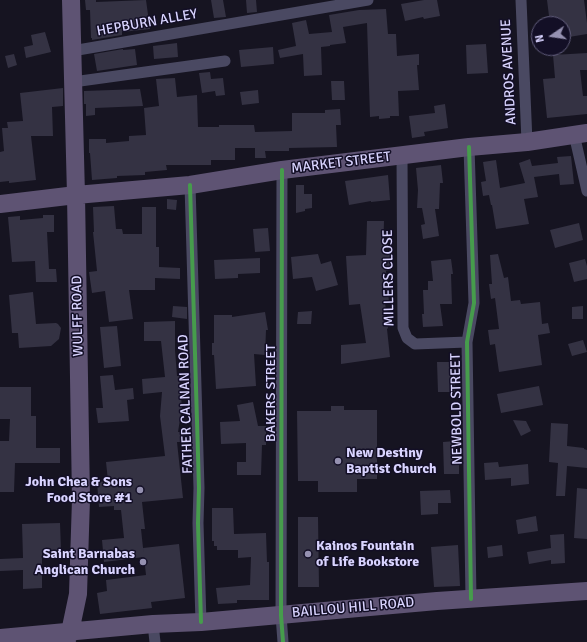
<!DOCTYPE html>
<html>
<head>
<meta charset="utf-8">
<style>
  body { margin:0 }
  #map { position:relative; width:587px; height:642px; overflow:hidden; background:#161421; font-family:Signika,sans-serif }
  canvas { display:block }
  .north { position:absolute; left:531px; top:16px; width:40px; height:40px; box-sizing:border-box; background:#130f26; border:1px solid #625e7d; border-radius:50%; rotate:257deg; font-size:11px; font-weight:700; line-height:16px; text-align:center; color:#d9d4ff }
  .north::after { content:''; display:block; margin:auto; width:14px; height:18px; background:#9591b1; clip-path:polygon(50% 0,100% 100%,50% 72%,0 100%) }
</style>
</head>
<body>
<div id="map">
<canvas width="587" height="642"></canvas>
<div class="north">N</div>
</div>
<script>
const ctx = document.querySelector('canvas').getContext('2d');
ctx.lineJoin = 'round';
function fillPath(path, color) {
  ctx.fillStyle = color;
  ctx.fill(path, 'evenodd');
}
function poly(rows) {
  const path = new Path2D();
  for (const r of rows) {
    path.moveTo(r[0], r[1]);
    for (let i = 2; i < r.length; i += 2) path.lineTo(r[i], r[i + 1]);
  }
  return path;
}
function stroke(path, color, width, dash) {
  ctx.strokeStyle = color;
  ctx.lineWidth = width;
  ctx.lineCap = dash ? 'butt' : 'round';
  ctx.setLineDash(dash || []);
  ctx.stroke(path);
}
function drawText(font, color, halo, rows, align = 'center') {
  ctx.font = font + ' Signika,sans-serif';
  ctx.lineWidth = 3;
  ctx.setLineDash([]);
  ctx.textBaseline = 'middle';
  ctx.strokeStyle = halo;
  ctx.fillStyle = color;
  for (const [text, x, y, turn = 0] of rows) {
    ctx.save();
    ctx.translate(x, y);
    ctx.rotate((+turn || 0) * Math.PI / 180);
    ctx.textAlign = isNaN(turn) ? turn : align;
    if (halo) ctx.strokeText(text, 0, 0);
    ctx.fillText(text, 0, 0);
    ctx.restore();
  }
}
fillPath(poly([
  [85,0,96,0,96,2,146,0,150,29,122,32,122,35,92,40,92,38,91,38,90,10,86,10],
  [211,0,223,0,226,17,214,18],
  [246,0,256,0,257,12,247,13],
  [424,0,437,0,440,16,424,19,423,17,405,21,401,4],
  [547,0,584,0,587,23,587,34,563,38,563,24,550,24],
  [386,9,388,34,396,34,397,56,419,54,419,65,417,65,419,90,398,91,399,116,390,116,390,118,379,119,379,116,370,117,367,23,343,27,346,43,330,45,330,46,321,47,322,75,304,76,303,54,280,58,278,50,296,46,292,23,306,20,309,34,332,32,329,15,359,10],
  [45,32,51,52,26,58,24,47,33,45,31,35],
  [177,43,178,57,154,59,153,46],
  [486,44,488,73,467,74,466,45],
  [273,47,274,64,241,67,239,50],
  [123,49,123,50,135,49,137,65,97,71,94,54],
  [587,53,587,70,580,70,583,96,587,96,587,114,547,118,543,79,555,78,553,55],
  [14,54,17,65,8,68,5,56],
  [210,72,211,79,223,78,225,95,216,96,215,91,202,93,199,73],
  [175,78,177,97,197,95,198,127,219,127,219,125,254,125,255,132,292,131,292,113,325,113,325,110,340,109,341,125,336,125,337,147,289,148,289,151,265,151,266,158,255,158,255,148,235,148,235,160,211,160,211,165,166,165,167,170,145,172,145,175,117,176,117,178,92,180,90,153,89,153,89,139,106,139,106,143,129,141,129,136,146,135,144,108,159,106,156,79],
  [331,81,344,81,345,100,332,100],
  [63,88,63,106,52,107,53,136,31,136,36,180,9,183,9,181,0,182,0,152,4,151,2,128,8,128,7,122,23,121,20,93],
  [140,89,143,106,95,108,95,115,86,116,86,104,84,104,84,91],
  [258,90,259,103,242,105,240,92],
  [445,104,448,128,424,132,425,136,412,138,409,116,435,113,434,106],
  [571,156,574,184,560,185,559,174,534,177,538,197,524,199,529,224,496,229,492,205,491,205,489,195,483,196,481,182,486,181,483,162,496,160,500,188,525,183,519,163,530,159,532,166,558,163,557,157],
  [441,165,443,183,440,183,439,209,435,209,439,236,423,239,421,225,425,224,422,208,417,208,418,190,416,168],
  [388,175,390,200,371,202,371,201,349,205,345,181],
  [296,185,304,185,304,194,312,194,312,208,305,209,305,211,296,213],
  [167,199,177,200,176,210,167,209],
  [114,206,116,229,122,229,123,234,142,234,142,207,156,207,156,247,159,247,159,267,180,268,180,279,155,278,155,290,129,290,133,319,109,322,105,291,92,293,89,272,97,271,93,232,94,232,93,207],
  [43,215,54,215,54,232,47,232,49,269,56,269,57,282,36,282,35,261,12,262,8,217,20,216,20,220,43,218],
  [367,221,384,221,383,254,390,254,391,270,386,271,389,302,385,302,388,328,387,329,390,357,341,364,341,345,366,343,360,304,349,305,346,256,366,255],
  [579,223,583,240,555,248,550,230],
  [268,228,270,251,255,252,253,229],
  [318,254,321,264,331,261,338,285,316,291,312,277,293,279,291,257],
  [498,254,504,278,508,277,511,301,520,300,521,304,540,302,542,324,548,323,550,333,538,335,542,365,499,372,495,344,490,345,488,330,499,329,495,298,491,299,489,284,492,284,490,255],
  [260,258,260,273,238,274,238,278,215,279,214,260],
  [451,259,453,274,451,274,452,304,440,304,443,326,423,327,422,314,424,314,423,290,428,290,428,281,433,281,431,261],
  [585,259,587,266,587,279,574,282,569,263],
  [33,292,36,324,56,323,58,324,61,328,59,339,51,346,19,348,18,333,12,333,9,295],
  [173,306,187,307,187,319,172,317],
  [583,306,583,319,572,319,572,307],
  [312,311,311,324,297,324,298,312],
  [265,312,268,330,266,330,265,355,254,354,256,386,216,389,214,355,212,355,212,343,214,343,214,315,232,315,232,317],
  [175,321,175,350,177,376,179,376,182,407,178,432,184,432,185,442,177,442,183,498,142,502,145,529,141,529,144,557,104,562,102,540,124,538,121,510,114,510,114,506,99,507,97,482,108,481,106,462,165,456,160,416,162,392,143,394,142,379,165,377,161,341,144,341,144,322],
  [117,326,121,366,104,368,100,327],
  [583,340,587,352,572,356,568,344],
  [437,362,454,362,455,392,438,392],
  [113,375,115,390,133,388,134,399,127,400,129,421,98,423,96,408,103,408,100,376],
  [539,386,543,405,501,413,497,394],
  [0,387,31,387,31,416,36,416,36,448,60,448,60,463,15,463,14,492,0,492,0,441,9,441,10,419,0,419],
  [253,402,258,426,266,426,266,445,262,445,261,475,237,475,237,462,246,462,246,443,221,444,220,422,240,421,237,405],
  [331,406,344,406,344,410,377,410,377,479,357,479,357,492,318,492,318,481,298,481,297,411,331,411],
  [513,420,526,421,531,431,521,436],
  [551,423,568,424,567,446,584,448,584,449,587,450,587,468,567,466,565,496,556,496,558,463,549,462],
  [455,441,456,460,459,460,459,474,444,474,443,442],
  [498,462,499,467,528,464,529,484,511,486,511,478,485,480,484,463],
  [577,488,587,489,587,539,574,538],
  [450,490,451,503,438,503,438,514,421,515,420,491],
  [212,508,233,508,234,534,266,533,267,562,269,562,269,600,237,600,237,603,218,604,216,588,250,585,251,557,238,558,238,550,217,550,217,546,214,546,214,541,212,541],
  [536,516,538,531,518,534,516,520],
  [298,517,318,517,319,587,298,587],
  [60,523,61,550,42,550,42,588,23,589,23,570,0,571,0,559,23,558,22,524],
  [564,534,565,563,551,564,551,560,529,564,527,552,551,548,550,535],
  [179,544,185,598,151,602,152,608,100,614,97,593,107,591,106,580,146,575,143,548],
  [458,545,460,586,434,587,431,547],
  [502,545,503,556,488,558,487,547]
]), '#343243');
stroke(poly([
  [521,0,527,142],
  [72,51,368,0],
  [73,82,225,61],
  [574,134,587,191],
  [469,147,474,303,467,342,471,599],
  [402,156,403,328,407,338,415,344,467,342],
  [282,170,281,615,283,642],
  [190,185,199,488,198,523,201,622],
  [153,624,155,642]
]), '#4a4962', 11);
stroke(poly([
  [0,204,76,195,190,185,282,170,469,147,527,142,587,133],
  [0,638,153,624,201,622,437,601,587,591],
  [66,642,70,632,78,594,81,499,76,195,71,0]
]), '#5e5373', 18);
stroke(poly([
  [469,147,474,303,467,342,471,599],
  [282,170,281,615,283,642],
  [190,185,199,488,198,523,201,622]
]), '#469c4c', 4);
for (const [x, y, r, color] of [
  [338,461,4,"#9591b1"],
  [140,490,4,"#9591b1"],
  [308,554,4,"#9591b1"],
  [143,562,4,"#9591b1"]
]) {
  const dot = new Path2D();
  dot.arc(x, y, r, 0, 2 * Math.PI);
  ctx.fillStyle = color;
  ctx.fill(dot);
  stroke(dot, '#130f26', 1.5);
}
drawText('14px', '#d9d4ff', '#130f26', [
  ["HEPBURN ALLEY",147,23,-10],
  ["ANDROS AVENUE",509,72,-93],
  ["MARKET STREET",341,163,-7],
  ["MILLERS CLOSE",389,278,-91],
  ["WULFF ROAD",78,316,-91],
  ["BAKERS STREET",271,393,-90],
  ["FATHER CALNAN ROAD",186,404,-92],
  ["NEWBOLD STREET",457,409,-91],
  ["BAILLOU HILL ROAD",353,608,-5]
]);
drawText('bold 14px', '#d9d4ff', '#130f26', [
  ["New Destiny",346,453],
  ["Baptist Church",346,469],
  ["John Chea & Sons",132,482,"right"],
  ["Food Store #1",132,498,"right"],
  ["Kainos Fountain",316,546],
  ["of Life Bookstore",316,562],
  ["Saint Barnabas",135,554,"right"],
  ["Anglican Church",135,570,"right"]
], 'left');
</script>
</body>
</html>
